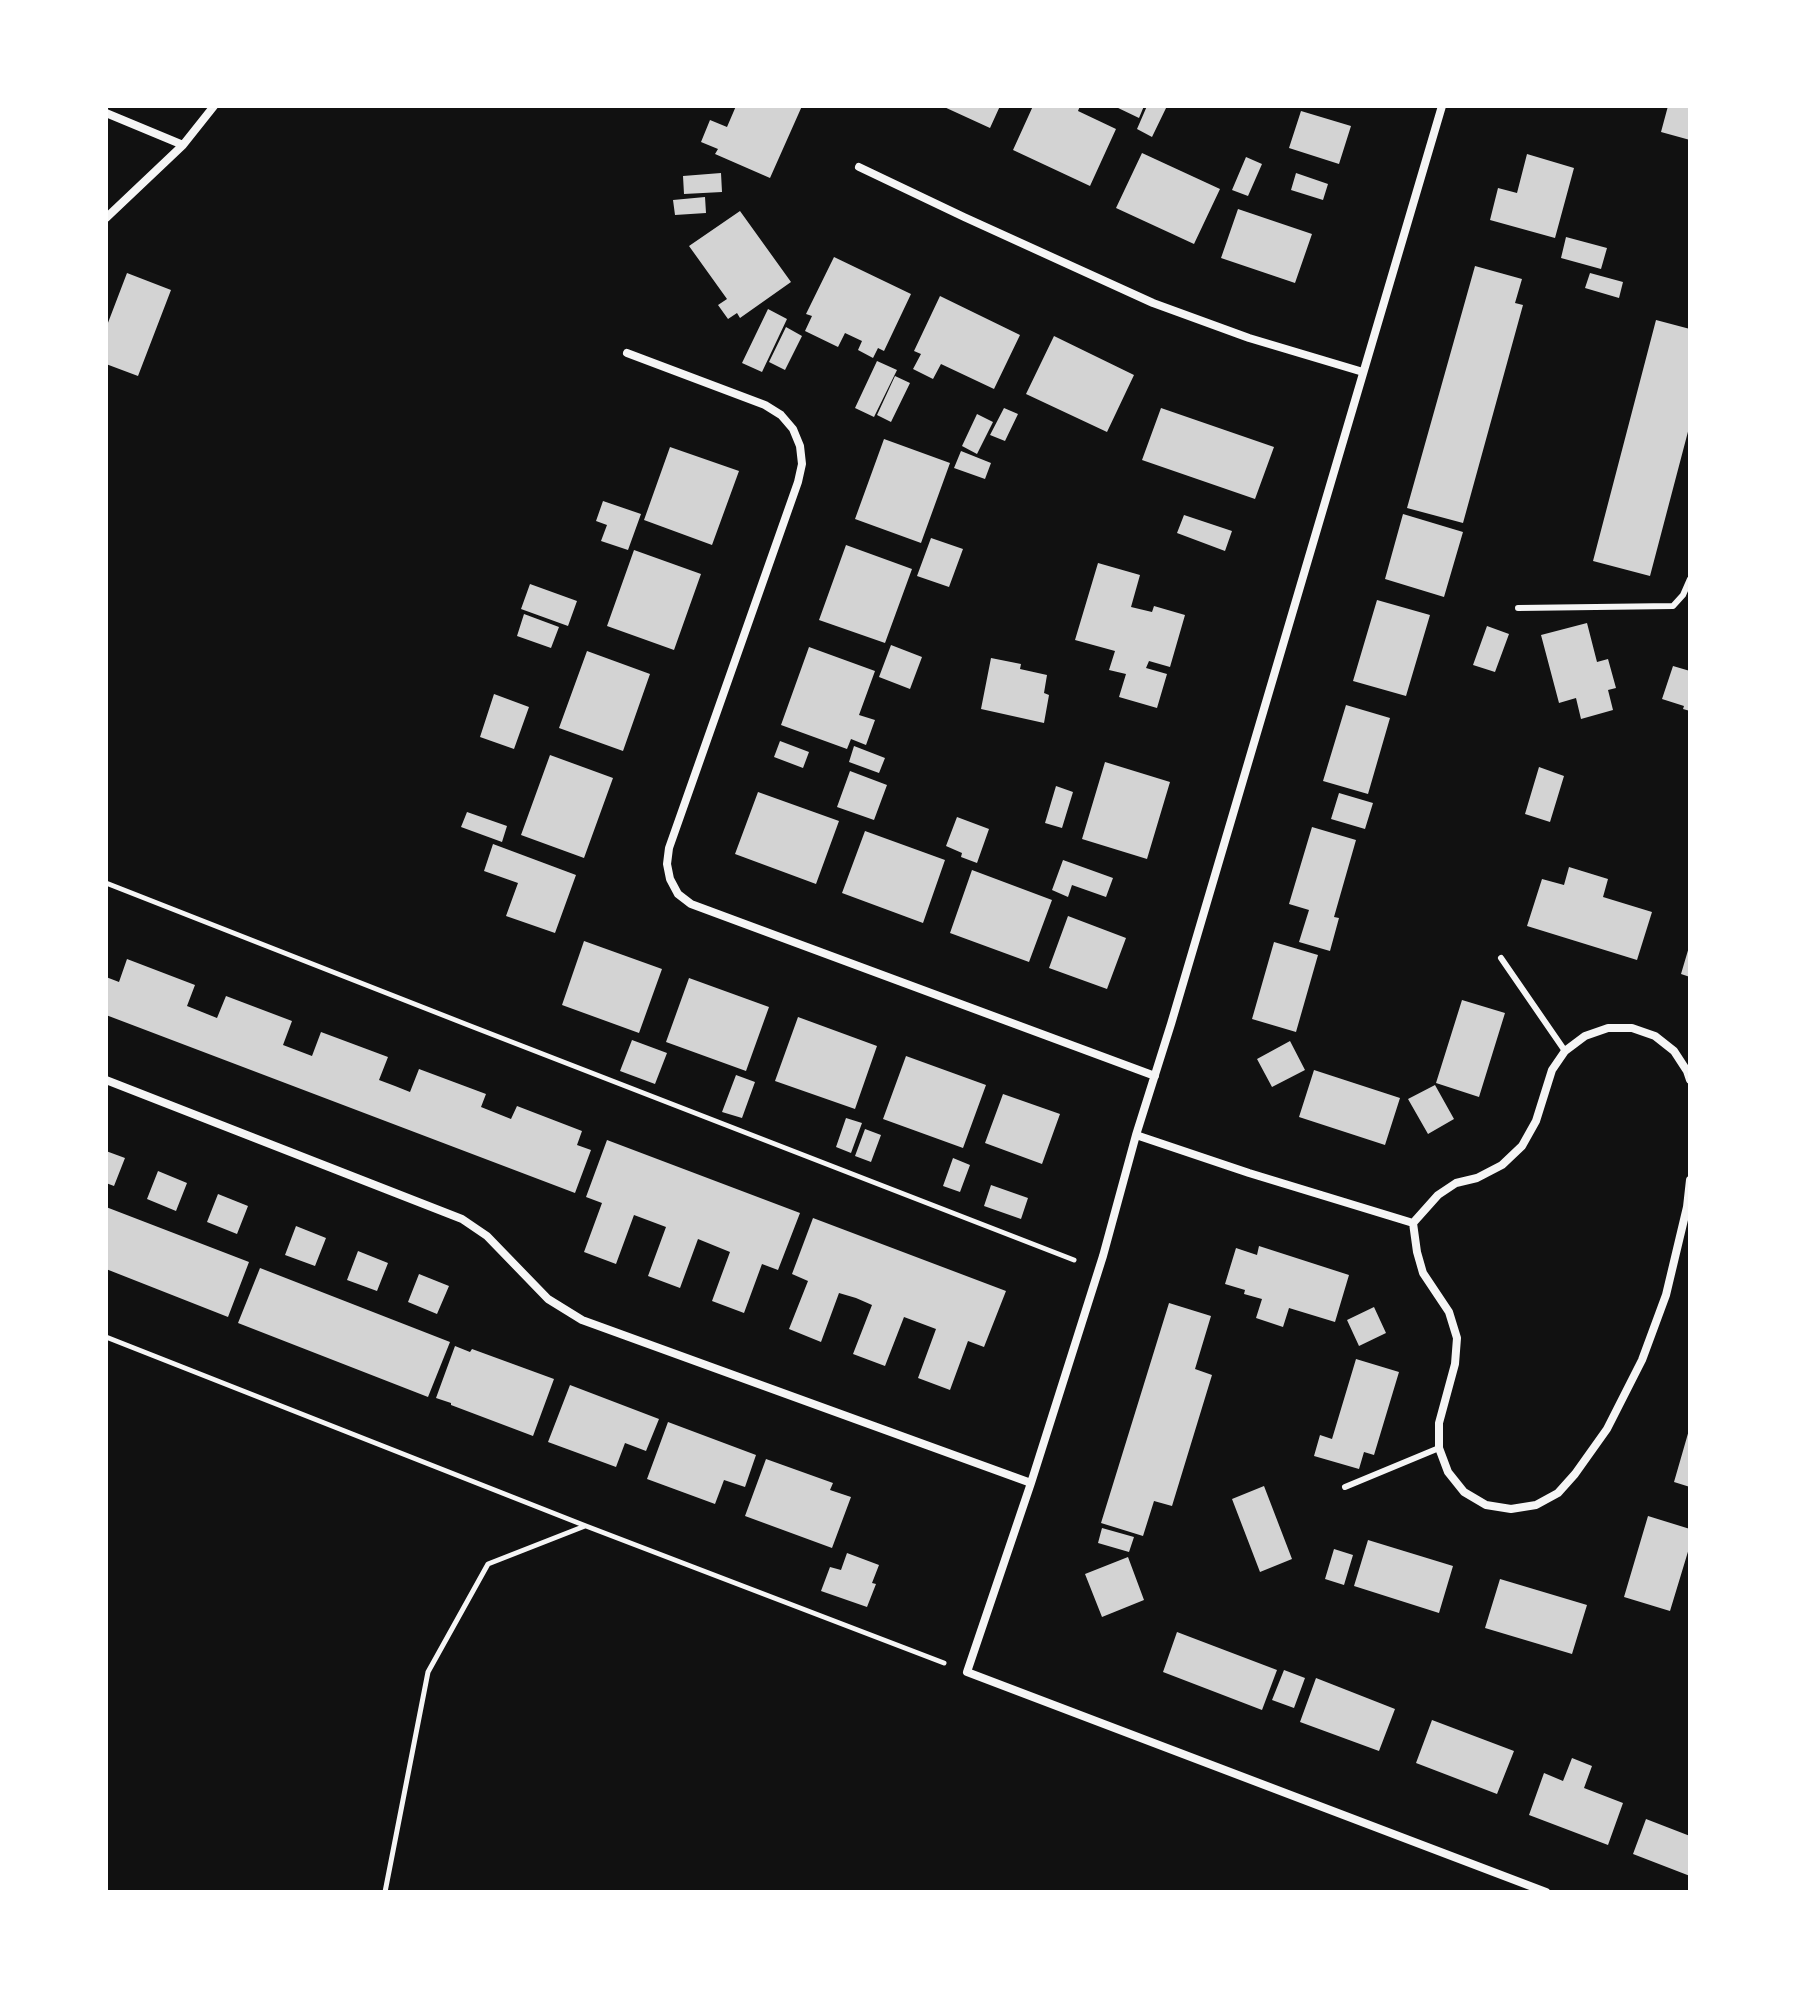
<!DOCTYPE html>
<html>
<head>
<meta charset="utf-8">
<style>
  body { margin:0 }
  #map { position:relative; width:1796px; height:1998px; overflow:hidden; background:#111; font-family:"Work Sans",sans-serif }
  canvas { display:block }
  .frame { position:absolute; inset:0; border:108px solid #fff; pointer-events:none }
</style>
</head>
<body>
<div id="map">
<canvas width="1796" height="1998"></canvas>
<div class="frame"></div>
</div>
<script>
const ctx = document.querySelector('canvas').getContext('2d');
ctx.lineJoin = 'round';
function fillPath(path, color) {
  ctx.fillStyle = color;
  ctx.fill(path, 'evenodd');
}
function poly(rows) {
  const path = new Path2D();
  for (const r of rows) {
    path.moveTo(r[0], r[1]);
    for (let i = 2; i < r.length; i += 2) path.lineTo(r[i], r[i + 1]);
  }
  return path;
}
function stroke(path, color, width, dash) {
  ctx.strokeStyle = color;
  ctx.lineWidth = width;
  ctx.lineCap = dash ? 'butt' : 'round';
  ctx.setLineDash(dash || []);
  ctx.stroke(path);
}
fillPath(poly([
  [736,106,802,106,770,178,715,154,718,149,701,142,710,120,727,127],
  [942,106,1000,106,990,128],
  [1033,106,1080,106,1078,111,1116,129,1090,186,1013,150],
  [1114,106,1144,106,1139,118],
  [1147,106,1167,106,1152,137,1137,129],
  [1668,106,1690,106,1690,140,1661,132],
  [1301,111,1351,126,1339,164,1289,148],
  [1142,153,1220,189,1194,244,1116,208],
  [1527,154,1574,168,1555,238,1490,220,1498,188,1517,193],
  [1246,157,1262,164,1248,196,1232,190],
  [721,173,722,192,684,194,683,176],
  [1296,173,1328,184,1323,200,1291,190],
  [705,197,706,213,675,215,673,200],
  [1238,209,1312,234,1295,283,1221,258],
  [740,211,791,282,740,318,737,313,728,319,718,305,727,299,689,246],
  [1566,237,1607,248,1601,269,1561,258],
  [834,257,911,294,884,351,878,348,873,358,858,350,862,341,845,333,838,347,805,331,812,316,806,314],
  [1475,266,1522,279,1515,303,1523,305,1463,523,1407,508],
  [127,273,171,290,138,376,106,364,106,328],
  [1590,273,1623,282,1619,298,1585,288],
  [940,296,1020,335,994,389,941,364,933,379,913,369,921,354,914,351],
  [768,309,787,319,762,372,742,363],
  [1656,320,1690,329,1690,424,1650,576,1593,561],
  [786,327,802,336,785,370,769,362],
  [1054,336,1134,375,1107,432,1026,394],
  [877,361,897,370,874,417,855,408],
  [895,376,910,383,891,422,877,415],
  [1004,408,1018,414,1005,441,990,435],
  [1161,408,1274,447,1255,499,1142,460],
  [977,414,993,422,977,454,962,446],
  [884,439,950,463,921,543,855,519],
  [670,447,739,471,712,545,644,520],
  [961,451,991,463,985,479,954,468],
  [603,501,641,514,628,550,601,541,607,525,596,521],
  [1403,514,1463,532,1444,597,1385,579],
  [1184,515,1232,531,1225,551,1177,533],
  [931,538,963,549,949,587,917,576],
  [846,545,912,569,885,643,819,620],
  [634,550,701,574,674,650,607,626],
  [1098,563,1140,575,1131,607,1152,612,1154,606,1185,615,1170,667,1149,661,1146,668,1167,674,1157,708,1119,697,1126,674,1109,670,1115,651,1075,640],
  [530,584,577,601,568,626,521,609],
  [1377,600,1430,615,1406,696,1353,681],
  [524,614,559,627,551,648,517,636],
  [1587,623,1597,662,1608,659,1616,688,1608,690,1613,710,1581,719,1576,698,1559,703,1541,635],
  [1487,626,1509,634,1495,672,1473,665],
  [891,645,922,657,910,689,879,677],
  [809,647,875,671,859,715,875,720,866,745,851,739,847,749,781,725],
  [587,651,650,674,623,751,559,728],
  [991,658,1021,664,1020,669,1047,675,1044,693,1049,695,1044,723,981,709],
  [1673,666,1690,671,1690,711,1683,709,1684,706,1662,699],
  [494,694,529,707,514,749,480,737],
  [1346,705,1390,718,1368,794,1323,781],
  [780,741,809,752,803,768,774,757],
  [854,746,885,758,879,773,849,762],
  [550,755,613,778,584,858,521,835],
  [1105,762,1170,782,1147,859,1082,839],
  [1539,767,1564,776,1550,822,1525,814],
  [850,771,887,785,874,820,837,807],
  [1056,786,1073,792,1062,828,1045,823],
  [758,792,839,821,816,884,735,854],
  [1339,793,1373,803,1365,829,1331,819],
  [467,812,507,826,502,842,461,827],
  [957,817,989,829,977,863,961,857,962,853,946,846],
  [1312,827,1356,840,1334,917,1339,918,1330,951,1299,942,1309,910,1289,904],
  [865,831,945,860,923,923,842,893],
  [493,844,576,875,555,933,506,916,518,883,484,871],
  [1063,860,1113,878,1106,897,1072,885,1068,897,1052,890],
  [1569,867,1608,879,1603,897,1652,912,1637,960,1527,926,1542,879,1564,885],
  [972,870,1052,900,1029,962,950,933],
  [1068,916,1126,938,1107,989,1049,968],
  [584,941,662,969,639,1033,562,1005],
  [1274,942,1318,955,1296,1032,1252,1019],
  [1689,947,1690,947,1690,977,1681,974],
  [127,959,195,985,187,1006,217,1018,226,996,292,1021,283,1045,312,1056,321,1032,388,1057,379,1080,395,1086,410,1092,419,1069,486,1094,481,1107,511,1119,517,1106,582,1131,577,1145,591,1150,575,1193,106,1015,106,977,119,982],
  [689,978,769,1007,746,1071,666,1042],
  [1462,1000,1505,1013,1479,1097,1436,1083],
  [798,1017,877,1046,855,1109,775,1081],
  [632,1040,667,1053,655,1084,620,1071],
  [1290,1041,1305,1070,1272,1087,1257,1059],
  [906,1056,986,1085,963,1148,883,1119],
  [1314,1070,1400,1098,1385,1145,1299,1117],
  [736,1075,755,1082,742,1118,722,1112],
  [1435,1085,1454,1119,1428,1134,1408,1099],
  [1003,1094,1060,1114,1042,1164,985,1143],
  [846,1118,862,1123,851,1153,836,1147],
  [865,1129,881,1135,871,1162,855,1156],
  [607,1140,800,1213,778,1270,762,1264,744,1313,712,1301,730,1252,698,1239,680,1288,648,1276,666,1227,634,1215,616,1264,584,1252,602,1203,586,1197],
  [106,1151,125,1158,114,1186,106,1183],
  [953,1158,970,1165,960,1192,943,1186],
  [158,1171,187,1183,176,1211,147,1199],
  [991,1185,1028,1198,1021,1219,984,1206],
  [218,1194,248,1206,237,1234,207,1222],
  [106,1207,249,1262,228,1317,106,1269],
  [813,1218,1006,1291,984,1347,968,1341,950,1390,918,1378,936,1329,904,1317,885,1366,853,1354,872,1305,856,1298,839,1293,821,1342,789,1329,808,1281,792,1274],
  [296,1226,326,1238,315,1266,285,1255],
  [1259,1246,1349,1275,1335,1322,1289,1308,1283,1327,1256,1318,1262,1299,1244,1294,1245,1290,1225,1284,1236,1248,1257,1255],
  [358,1251,388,1263,377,1291,347,1280],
  [260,1268,450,1342,428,1397,238,1323],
  [419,1274,449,1286,437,1314,408,1302],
  [1169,1303,1211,1316,1195,1369,1212,1375,1172,1506,1154,1501,1143,1536,1101,1523],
  [1374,1307,1386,1333,1359,1346,1347,1320],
  [455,1346,470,1352,472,1349,554,1379,533,1436,451,1405,451,1403,436,1398],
  [1356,1359,1399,1372,1374,1455,1364,1452,1359,1469,1314,1456,1320,1435,1332,1439],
  [570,1385,659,1419,646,1451,625,1443,616,1467,548,1442],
  [668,1422,756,1455,745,1487,724,1480,715,1504,647,1479],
  [1689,1430,1690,1430,1690,1487,1674,1482],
  [766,1459,833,1483,830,1490,851,1497,832,1548,745,1516],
  [1264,1486,1292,1559,1260,1572,1232,1499],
  [1648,1516,1690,1529,1690,1545,1670,1611,1624,1597],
  [1102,1528,1134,1537,1129,1552,1098,1543],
  [1368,1540,1453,1566,1439,1613,1354,1586],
  [1334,1549,1353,1555,1344,1585,1325,1579],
  [847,1553,879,1565,872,1583,876,1584,867,1607,821,1591,830,1567,841,1570],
  [1128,1557,1144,1600,1102,1617,1085,1574],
  [1500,1579,1587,1605,1572,1654,1485,1628],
  [1177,1632,1277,1670,1262,1710,1163,1672],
  [1284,1670,1305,1678,1294,1708,1272,1700],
  [1316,1678,1395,1709,1379,1751,1300,1722],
  [1432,1720,1514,1751,1497,1794,1416,1763],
  [1572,1758,1592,1766,1584,1788,1623,1803,1608,1845,1529,1815,1544,1773,1563,1781],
  [1646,1819,1690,1836,1690,1876,1633,1854]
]), '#d3d3d3');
stroke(poly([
  [106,883,468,1025,1074,1260],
  [106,1337,586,1526,944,1663],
  [385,1892,428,1672,488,1564,585,1526]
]), '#f5f5f5', 5);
stroke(poly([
  [1518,608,1673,606,1683,595,1690,579],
  [1501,958,1565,1051],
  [1345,1487,1439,1448]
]), '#f5f5f5', 6);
stroke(poly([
  [1442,106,1171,1024,1136,1135,1103,1256,1031,1483,967,1672,1546,1892],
  [106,113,183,145],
  [859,167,964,217,1153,303,1249,338,1363,372],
  [106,218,183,145,214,106],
  [627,353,765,405,781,415,793,429,800,446,802,464,798,482,669,848,667,864,670,879,678,894,691,904,1155,1076],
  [106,1080,462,1219,487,1236,548,1299,582,1320,1031,1483],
  [1690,1080,1687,1071,1674,1051,1655,1036,1632,1028,1608,1028,1585,1036,1565,1051,1552,1070,1536,1121,1522,1146,1502,1165,1477,1178,1456,1183,1438,1195,1413,1223,1417,1252,1423,1273,1449,1312,1457,1338,1455,1364,1439,1423,1439,1448,1448,1472,1464,1492,1486,1505,1511,1509,1536,1505,1558,1493,1575,1474,1607,1429,1642,1360,1666,1295,1687,1207,1690,1180],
  [1136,1135,1249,1173,1413,1223]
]), '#f5f5f5', 8);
</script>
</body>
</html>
